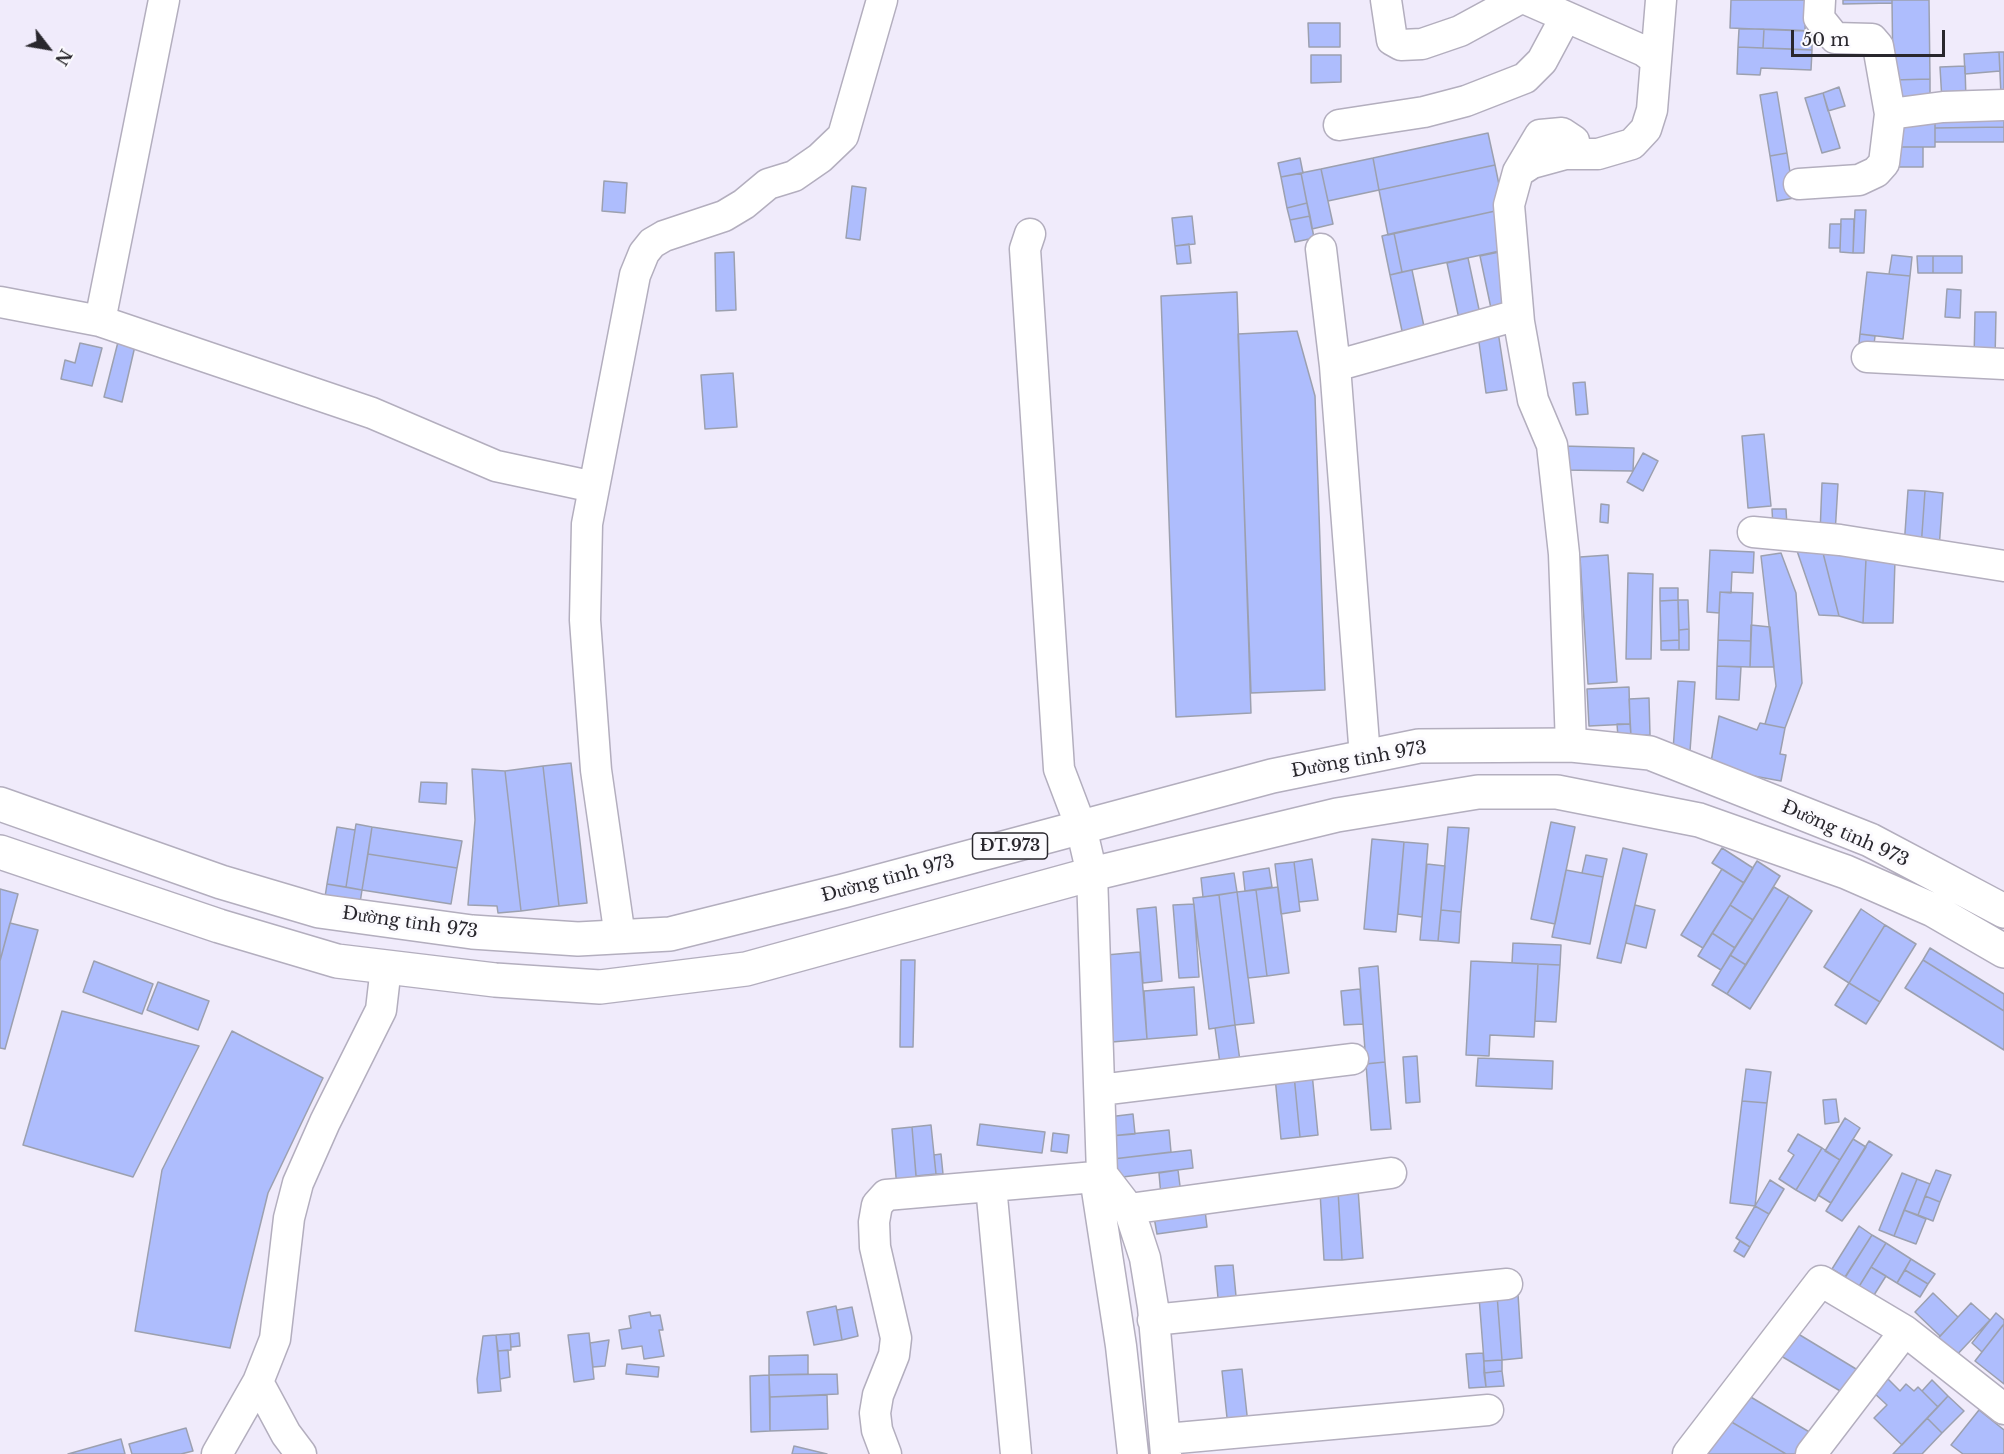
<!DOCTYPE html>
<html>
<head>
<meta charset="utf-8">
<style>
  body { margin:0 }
  #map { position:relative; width:2004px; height:1454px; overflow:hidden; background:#f0ebfb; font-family:"Libre Baskerville",serif }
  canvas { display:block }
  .north { position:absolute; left:18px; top:18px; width:60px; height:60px; -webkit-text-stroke:4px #fbfafe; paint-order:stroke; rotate:121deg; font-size:16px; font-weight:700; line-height:24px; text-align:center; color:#29272d }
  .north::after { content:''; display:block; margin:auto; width:21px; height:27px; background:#29272d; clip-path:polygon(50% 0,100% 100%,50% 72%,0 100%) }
  .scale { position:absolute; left:1791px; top:30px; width:154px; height:27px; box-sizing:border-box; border:3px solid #29272d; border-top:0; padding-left:8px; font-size:18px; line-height:21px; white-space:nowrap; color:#29272d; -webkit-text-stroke:4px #fbfafe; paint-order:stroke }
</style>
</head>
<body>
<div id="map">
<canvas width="2004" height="1454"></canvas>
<div class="north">N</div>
<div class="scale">50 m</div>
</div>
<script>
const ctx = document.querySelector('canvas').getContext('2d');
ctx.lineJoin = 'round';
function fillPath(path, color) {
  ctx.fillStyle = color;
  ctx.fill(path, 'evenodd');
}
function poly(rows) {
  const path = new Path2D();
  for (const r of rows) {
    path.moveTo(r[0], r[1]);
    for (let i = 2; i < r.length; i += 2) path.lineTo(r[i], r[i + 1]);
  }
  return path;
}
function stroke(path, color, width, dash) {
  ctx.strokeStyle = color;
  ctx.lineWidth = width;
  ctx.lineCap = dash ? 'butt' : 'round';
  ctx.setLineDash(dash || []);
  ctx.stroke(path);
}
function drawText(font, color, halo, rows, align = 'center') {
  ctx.font = font + ' "Libre Baskerville",serif';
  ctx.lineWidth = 6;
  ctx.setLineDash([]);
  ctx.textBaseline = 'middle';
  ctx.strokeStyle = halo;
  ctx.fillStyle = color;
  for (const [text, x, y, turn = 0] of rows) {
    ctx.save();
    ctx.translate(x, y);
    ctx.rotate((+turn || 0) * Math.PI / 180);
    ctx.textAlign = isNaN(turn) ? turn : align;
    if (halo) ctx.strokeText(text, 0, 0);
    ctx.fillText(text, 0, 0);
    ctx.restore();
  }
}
const building = poly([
  [1731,0,1806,0,1805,31,1730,28,1731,0],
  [1843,0,1892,0,1892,3,1843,4,1843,0],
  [1892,0,1929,0,1930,79,1893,80,1892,0],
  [1308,23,1340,23,1340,47,1309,47,1308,23],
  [1739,29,1764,29,1763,48,1738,47,1739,29],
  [1764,29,1792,30,1792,49,1763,48,1764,29],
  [1792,30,1812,31,1812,50,1792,49,1792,30],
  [1738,47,1812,50,1811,70,1761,68,1760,75,1737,74,1738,47],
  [1999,52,2000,71,1965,74,1964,54,1999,52],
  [1999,52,2004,52,2004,94,2001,95,1999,52],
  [1311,55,1341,55,1341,82,1311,83,1311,55],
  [1965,66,1966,100,1942,101,1940,67,1965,66],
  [1930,79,1930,107,1894,107,1893,80,1930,79],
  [1839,87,1845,106,1828,111,1823,93,1839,87],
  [1777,92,1787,153,1770,156,1760,95,1777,92],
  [1823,93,1840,148,1822,153,1805,98,1823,93],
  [2004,110,2004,127,1935,128,1935,119,2004,110],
  [1894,119,1935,119,1935,147,1894,147,1894,119],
  [2004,127,2004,142,1935,142,1935,128,2004,127],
  [1488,133,1495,165,1379,190,1373,158,1488,133],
  [1894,147,1923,147,1923,167,1894,167,1894,147],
  [1787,153,1794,198,1777,201,1770,156,1787,153],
  [1300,158,1303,173,1281,177,1278,163,1300,158],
  [1373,158,1379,190,1328,201,1321,169,1373,158],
  [1495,165,1504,209,1388,235,1379,190,1495,165],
  [1321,169,1333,224,1312,229,1301,173,1321,169],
  [1301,173,1307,203,1287,208,1281,177,1301,173],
  [604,181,627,183,625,213,602,211,604,181],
  [852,186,866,188,860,240,846,238,852,186],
  [1307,203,1310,216,1290,220,1287,208,1307,203],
  [1500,210,1509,249,1402,272,1394,233,1500,210],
  [1855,210,1866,210,1864,253,1853,253,1855,210],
  [1192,216,1195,244,1175,246,1172,218,1192,216],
  [1310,216,1314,238,1295,242,1290,220,1310,216],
  [1841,219,1854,219,1853,253,1840,252,1841,219],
  [1830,224,1841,224,1840,248,1829,248,1830,224],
  [1394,233,1402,272,1390,275,1382,236,1394,233],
  [1189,244,1191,263,1177,264,1175,246,1189,244],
  [1504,251,1516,307,1492,313,1480,256,1504,251],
  [734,252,736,310,716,311,715,253,734,252],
  [1892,255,1912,257,1910,276,1889,274,1892,255],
  [1917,256,1933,256,1933,273,1918,273,1917,256],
  [1933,256,1962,256,1962,273,1933,273,1933,256],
  [1468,258,1480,314,1459,319,1447,263,1468,258],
  [1412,270,1426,336,1404,340,1390,275,1412,270],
  [1867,272,1910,276,1903,339,1860,334,1867,272],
  [1947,289,1961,290,1960,318,1945,317,1947,289],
  [1237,292,1251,713,1176,717,1161,296,1237,292],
  [1975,312,1996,312,1995,360,1974,360,1975,312],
  [1497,325,1507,390,1486,393,1477,328,1497,325],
  [1297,331,1315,396,1325,690,1251,693,1238,334,1297,331],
  [1860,334,1875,336,1873,353,1858,352,1860,334],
  [118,342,135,346,122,402,104,397,118,342],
  [80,343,102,348,92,386,61,379,65,360,75,363,80,343],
  [733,373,737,427,705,429,701,375,733,373],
  [1585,382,1588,414,1576,415,1573,383,1585,382],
  [1764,434,1771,506,1748,508,1742,436,1764,434],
  [1563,446,1634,448,1633,471,1562,470,1563,446],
  [1643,453,1658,461,1643,491,1627,482,1643,453],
  [1822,483,1838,484,1835,534,1820,533,1822,483],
  [1908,490,1925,491,1921,548,1904,547,1908,490],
  [1925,491,1943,493,1939,549,1921,548,1925,491],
  [1601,504,1609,505,1608,523,1600,522,1601,504],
  [1772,509,1786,509,1787,526,1773,527,1772,509],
  [1795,545,1822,549,1839,616,1819,615,1795,545],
  [1822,549,1866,559,1863,623,1839,616,1822,549],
  [1710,550,1754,552,1753,573,1732,572,1731,593,1720,592,1719,613,1707,612,1710,550],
  [1781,553,1796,593,1802,683,1785,728,1765,724,1776,686,1761,556,1781,553],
  [1608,555,1617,682,1588,684,1580,557,1608,555],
  [1866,559,1895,560,1893,623,1863,623,1866,559],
  [1628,573,1653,574,1651,659,1626,659,1628,573],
  [1660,588,1678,588,1678,600,1660,601,1660,588],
  [1720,592,1753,593,1751,641,1718,640,1720,592],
  [1678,600,1688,600,1689,629,1679,630,1678,600],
  [1678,600,1679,640,1661,641,1660,601,1678,600],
  [1751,625,1770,627,1774,667,1750,667,1751,625],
  [1689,629,1689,650,1679,650,1679,630,1689,629],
  [1679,640,1679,650,1661,650,1661,641,1679,640],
  [1718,640,1751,641,1750,667,1717,666,1718,640],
  [1717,666,1741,667,1739,700,1716,699,1717,666],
  [1678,681,1695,682,1690,751,1673,750,1678,681],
  [1629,687,1630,724,1589,726,1587,689,1629,687],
  [1649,698,1650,735,1631,736,1629,699,1649,698],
  [1719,716,1757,730,1760,723,1785,728,1780,754,1786,755,1781,781,1710,768,1719,716],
  [1617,724,1630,724,1631,736,1618,737,1617,724],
  [571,763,587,903,559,906,543,766,571,763],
  [543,766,559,906,521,911,505,771,543,766],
  [472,769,505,771,521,911,498,913,497,906,468,905,475,820,472,769],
  [421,782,447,783,446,804,419,802,421,782],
  [1551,822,1575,827,1555,924,1531,919,1551,822],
  [356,824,372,827,362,890,346,887,356,824],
  [337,827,355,830,346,887,327,884,337,827],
  [372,827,462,841,457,868,368,854,372,827],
  [1448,827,1469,828,1461,912,1441,910,1448,827],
  [1372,839,1404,842,1396,932,1364,929,1372,839],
  [1404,842,1428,844,1422,917,1398,914,1404,842],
  [1623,848,1647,854,1621,963,1597,958,1623,848],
  [1722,848,1753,868,1744,883,1712,863,1722,848],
  [368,854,457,868,451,904,362,890,368,854],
  [1586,855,1607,859,1603,877,1582,873,1586,855],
  [1312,859,1318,900,1299,902,1294,862,1312,859],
  [1757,861,1780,876,1753,920,1730,905,1757,861],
  [1294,862,1300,911,1281,914,1275,864,1294,862],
  [1427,864,1445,866,1438,941,1420,940,1427,864],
  [1269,868,1272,887,1245,891,1243,872,1269,868],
  [1722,869,1744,883,1703,948,1681,935,1722,869],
  [1566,870,1603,877,1590,944,1552,937,1566,870],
  [1234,873,1237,892,1203,897,1201,878,1234,873],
  [327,884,362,890,360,903,325,897,327,884],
  [1278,887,1289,973,1267,976,1256,890,1278,887],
  [1774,887,1789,896,1746,965,1730,955,1774,887],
  [0,889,18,894,0,961,0,889],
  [1256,890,1267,976,1248,978,1237,892,1256,890],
  [1237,892,1254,1023,1235,1025,1219,895,1237,892],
  [1219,895,1235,1025,1209,1029,1193,898,1219,895],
  [1789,896,1812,911,1750,1009,1727,994,1789,896],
  [1194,904,1199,977,1179,978,1173,905,1194,904],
  [1635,905,1655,910,1646,948,1626,943,1635,905],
  [1730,905,1753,920,1735,948,1712,933,1730,905],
  [1156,907,1162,981,1143,983,1137,909,1156,907],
  [1861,909,1885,925,1849,983,1824,967,1861,909],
  [1441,910,1461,912,1459,943,1438,941,1441,910],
  [10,923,38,930,5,1049,0,1048,0,961,10,923],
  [1885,925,1916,944,1880,1002,1849,983,1885,925],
  [1712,933,1735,948,1721,970,1698,956,1712,933],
  [1513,943,1561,945,1560,965,1512,963,1513,943],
  [1930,948,2004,994,2004,1011,1923,960,1930,948],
  [1140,952,1147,1039,1112,1042,1106,955,1140,952],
  [1730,955,1746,965,1727,994,1712,985,1730,955],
  [901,960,915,960,913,1047,900,1047,901,960],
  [1923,960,2004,1011,2004,1050,1905,988,1923,960],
  [94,961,153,984,142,1014,83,992,94,961],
  [1471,961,1538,964,1534,1037,1490,1035,1489,1056,1466,1055,1471,961],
  [1538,964,1560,965,1556,1022,1535,1021,1538,964],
  [1378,966,1385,1062,1366,1064,1359,968,1378,966],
  [158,982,209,1001,198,1030,147,1010,158,982],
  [1849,983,1880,1002,1866,1024,1835,1005,1849,983],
  [1194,987,1197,1035,1147,1039,1144,991,1194,987],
  [1360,989,1363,1024,1344,1025,1341,991,1360,989],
  [62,1011,199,1046,133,1177,23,1145,62,1011],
  [1235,1025,1241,1068,1221,1071,1215,1028,1235,1025],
  [232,1031,323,1078,268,1193,230,1348,135,1331,162,1170,232,1031],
  [1417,1056,1420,1102,1406,1103,1403,1057,1417,1056],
  [1478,1058,1553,1061,1552,1089,1476,1086,1478,1058],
  [1385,1062,1391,1129,1371,1130,1366,1064,1385,1062],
  [1746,1069,1771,1072,1767,1103,1742,1101,1746,1069],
  [1312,1073,1318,1135,1300,1137,1294,1075,1312,1073],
  [1294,1075,1300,1137,1281,1139,1275,1077,1294,1075],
  [1836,1099,1839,1122,1825,1124,1823,1100,1836,1099],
  [1742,1101,1767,1103,1755,1206,1730,1203,1742,1101],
  [1133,1114,1135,1134,1110,1136,1108,1117,1133,1114],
  [1845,1118,1860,1128,1840,1160,1825,1151,1845,1118],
  [980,1124,1045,1132,1042,1153,977,1145,980,1124],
  [931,1125,936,1174,916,1176,912,1127,931,1125],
  [912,1127,917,1187,897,1189,892,1129,912,1127],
  [1169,1130,1171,1152,1113,1159,1110,1136,1169,1130],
  [1053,1133,1069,1135,1067,1153,1051,1151,1053,1133],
  [1798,1134,1822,1148,1796,1190,1779,1179,1794,1155,1788,1151,1798,1134],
  [1853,1139,1866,1147,1831,1203,1818,1195,1853,1139],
  [1869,1141,1892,1155,1842,1221,1826,1211,1869,1141],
  [1822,1148,1840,1160,1815,1201,1796,1190,1822,1148],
  [1191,1150,1193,1168,1115,1178,1113,1159,1191,1150],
  [941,1154,943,1174,936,1174,934,1155,941,1154],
  [1178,1170,1181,1194,1161,1196,1159,1173,1178,1170],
  [1936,1170,1951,1175,1940,1202,1925,1196,1936,1170],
  [1902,1173,1917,1179,1894,1236,1879,1230,1902,1173],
  [1917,1179,1930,1184,1918,1215,1904,1210,1917,1179],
  [1770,1180,1784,1189,1769,1214,1755,1206,1770,1180],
  [1358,1189,1363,1258,1342,1260,1338,1190,1358,1189],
  [1338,1190,1342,1260,1324,1260,1320,1192,1338,1190],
  [1925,1196,1940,1202,1933,1221,1918,1215,1925,1196],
  [1755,1206,1769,1214,1750,1247,1736,1238,1755,1206],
  [1205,1210,1207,1227,1157,1234,1154,1217,1205,1210],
  [1904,1210,1926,1219,1916,1244,1894,1236,1904,1210],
  [1859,1226,1872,1235,1845,1277,1832,1269,1859,1226],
  [1872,1235,1886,1243,1855,1293,1841,1284,1872,1235],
  [1740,1241,1750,1247,1744,1257,1734,1251,1740,1241],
  [1886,1243,1911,1259,1897,1283,1871,1267,1886,1243],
  [1911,1259,1935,1274,1928,1284,1905,1270,1911,1259],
  [1233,1265,1236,1296,1218,1298,1215,1266,1233,1265],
  [1871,1267,1886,1276,1869,1303,1855,1293,1871,1267],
  [1905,1270,1928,1284,1920,1297,1897,1283,1905,1270],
  [1933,1293,1958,1317,1940,1336,1915,1312,1933,1293],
  [1518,1294,1522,1358,1502,1360,1497,1295,1518,1294],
  [1497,1295,1502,1360,1484,1361,1479,1297,1497,1295],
  [1971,1303,1990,1320,1951,1361,1933,1344,1971,1303],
  [836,1306,842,1340,814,1345,807,1312,836,1306],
  [852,1307,858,1336,842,1340,837,1310,852,1307],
  [650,1312,651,1316,660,1315,663,1330,659,1330,664,1356,644,1359,642,1346,622,1349,619,1330,631,1328,629,1316,650,1312],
  [1996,1313,2004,1320,2004,1324,1982,1352,1972,1343,1996,1313],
  [2003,1325,2004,1326,2004,1384,1975,1361,2003,1325],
  [1790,1329,1861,1372,1847,1395,1776,1353,1790,1329],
  [519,1333,520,1346,511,1347,510,1334,519,1333],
  [589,1333,594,1379,574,1382,568,1335,589,1333],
  [510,1334,511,1350,498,1351,496,1335,510,1334],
  [496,1335,501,1391,478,1393,477,1379,483,1336,496,1335],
  [609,1340,605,1366,593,1367,590,1343,609,1340],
  [508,1350,510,1377,500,1379,498,1351,508,1350],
  [1483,1353,1486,1387,1469,1388,1466,1354,1483,1353],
  [808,1355,808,1374,769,1375,769,1356,808,1355],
  [1502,1360,1502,1371,1484,1373,1484,1361,1502,1360],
  [627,1364,659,1367,658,1377,626,1374,627,1364],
  [1242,1369,1248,1424,1228,1427,1222,1371,1242,1369],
  [1502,1371,1504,1386,1486,1387,1484,1373,1502,1371],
  [837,1374,838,1394,770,1397,769,1375,837,1374],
  [769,1375,770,1431,751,1432,750,1376,769,1375],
  [1887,1378,1900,1391,1906,1384,1914,1391,1918,1387,1938,1407,1902,1445,1874,1418,1887,1405,1873,1392,1887,1378],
  [1932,1380,1948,1396,1938,1407,1922,1391,1932,1380],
  [1739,1390,1811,1433,1798,1454,1786,1454,1723,1417,1739,1390],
  [827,1395,828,1429,770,1431,770,1397,827,1395],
  [1948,1396,1964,1411,1942,1433,1927,1418,1948,1396],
  [1979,1410,2004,1430,2004,1454,1963,1454,1951,1445,1979,1410],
  [1723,1417,1786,1454,1709,1454,1703,1450,1723,1417],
  [1927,1418,1942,1433,1922,1454,1893,1454,1927,1418],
  [186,1428,193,1451,181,1454,132,1454,129,1444,186,1428],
  [121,1439,125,1454,68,1454,121,1439],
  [794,1446,827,1454,792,1454,794,1446]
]);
fillPath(building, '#aebdfd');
stroke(building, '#9ca0af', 1.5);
const minor = poly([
  [1386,0,1392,40,1401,45,1422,44,1460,31,1517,0],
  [1528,0,1644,51,1656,60],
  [1820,0,1819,18,1835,38,1872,39,1878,46,1890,114,1943,107,2004,105],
  [1339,125,1424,112,1466,101,1525,78,1542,61,1565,18],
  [1518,172,1540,135,1562,133,1574,141,1565,154],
  [1799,184,1859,180,1876,172,1884,163,1890,114],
  [1030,234,1025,249,1059,769,1081,827,1092,874,1102,1174,1129,1209,1145,1258,1153,1307,1166,1454],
  [1321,249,1335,366,1365,757],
  [0,302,100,321,372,413,496,466,594,487],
  [100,321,164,0],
  [1867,357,2004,364],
  [1335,366,1514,316],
  [1753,532,1840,540,2004,566],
  [1571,745,1564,554,1552,445,1533,400,1519,322,1509,205,1518,172,1532,163,1565,154,1598,154,1632,144,1646,129,1652,110,1661,0],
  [620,937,596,770,585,620,587,524,635,275,644,253,652,243,664,236,724,216,744,204,768,184,794,176,820,158,843,136,882,0],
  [1100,1090,1353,1059],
  [1095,1177,1121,1346,1133,1454],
  [991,1186,1016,1454],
  [1129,1209,1391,1173],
  [1153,1320,1507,1284],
  [258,1382,286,1434,301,1454],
  [1166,1439,1488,1410],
  [217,1454,258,1382,275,1339,289,1218,298,1183,325,1122,381,1010,386,967],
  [886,1454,877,1430,875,1413,878,1395,894,1355,896,1338,875,1247,874,1222,877,1205,886,1195,1095,1177,1102,1174],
  [1688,1454,1821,1281,1905,1331],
  [1811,1454,1905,1331,2004,1409]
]);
const major = poly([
  [0,804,221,882,319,911,472,932,578,939,670,934,843,891,1272,776,1419,746,1571,745,1650,753,1870,840,2004,911],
  [0,852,219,926,337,961,495,980,600,987,746,969,1092,874,1337,815,1478,792,1557,792,1699,820,1846,872,1933,910,2004,951]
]);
stroke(minor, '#b3aebe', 33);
stroke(major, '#b3aebe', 36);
stroke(minor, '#fff', 30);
stroke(major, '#fff', 33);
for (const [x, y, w] of [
  [1010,846,75]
]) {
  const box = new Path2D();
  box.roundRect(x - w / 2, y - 13, w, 26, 4.5);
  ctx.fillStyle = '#fbfafe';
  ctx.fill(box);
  stroke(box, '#29272d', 1.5);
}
drawText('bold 16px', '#29272d', null, [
  ["ĐT.973",1010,846]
]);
drawText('18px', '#29272d', '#fbfafe', [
  ["Đường tỉnh 973",1359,760,-10],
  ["Đường tỉnh 973",1845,834,24],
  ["Đường tỉnh 973",888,879,-15],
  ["Đường tỉnh 973",410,923,8]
]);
</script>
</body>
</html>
